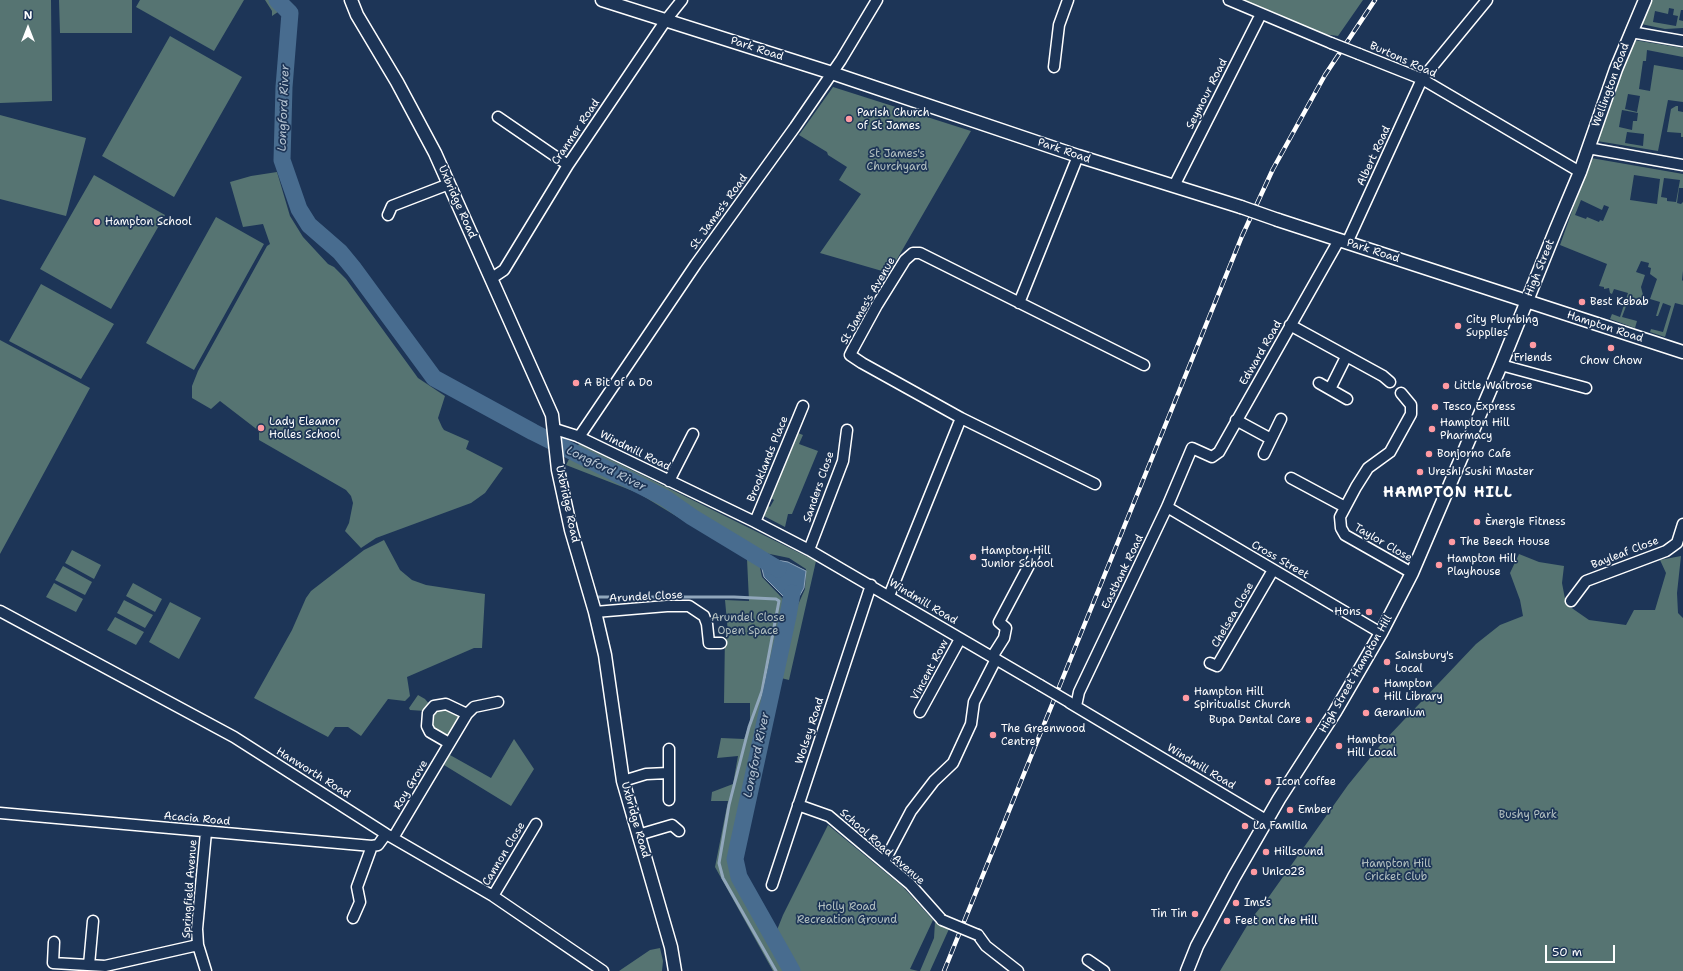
<!DOCTYPE html>
<html>
<head>
<meta charset="utf-8">
<style>
  body { margin:0 }
  #map { position:relative; width:1683px; height:971px; overflow:hidden; background:#1d3557; font-family:"Shantell Sans",sans-serif }
  canvas { display:block }
  .north { position:absolute; left:8px; top:8px; width:40px; height:40px; -webkit-text-stroke:3px #1d3557; paint-order:stroke; rotate:0deg; font-size:11px; font-weight:700; line-height:16px; text-align:center; color:#fff }
  .north::after { content:''; display:block; margin:auto; width:14px; height:18px; background:#fff; clip-path:polygon(50% 0,100% 100%,50% 72%,0 100%) }
  .scale { position:absolute; left:1545px; top:945px; width:70px; height:18px; box-sizing:border-box; border:2px solid #fff; border-top:0; padding-left:5px; font-size:12px; line-height:14px; white-space:nowrap; color:#fff; -webkit-text-stroke:3px #1d3557; paint-order:stroke }
</style>
</head>
<body>
<div id="map">
<canvas width="1683" height="971"></canvas>
<div class="north">N</div>
<div class="scale">50 m</div>
</div>
<script>
const ctx = document.querySelector('canvas').getContext('2d');
ctx.lineJoin = 'round';
function fillPath(path, color) {
  ctx.fillStyle = color;
  ctx.fill(path, 'evenodd');
}
function poly(rows) {
  const path = new Path2D();
  for (const r of rows) {
    path.moveTo(r[0], r[1]);
    for (let i = 2; i < r.length; i += 2) path.lineTo(r[i], r[i + 1]);
  }
  return path;
}
function stroke(path, color, width, dash) {
  ctx.strokeStyle = color;
  ctx.lineWidth = width;
  ctx.lineCap = dash ? 'butt' : 'round';
  ctx.setLineDash(dash || []);
  ctx.stroke(path);
}
function drawText(font, color, halo, rows, align = 'center') {
  ctx.font = font + ' "Shantell Sans",sans-serif';
  ctx.lineWidth = 3.5;
  ctx.setLineDash([]);
  ctx.textBaseline = 'middle';
  ctx.strokeStyle = halo;
  ctx.fillStyle = color;
  for (const [text, x, y, turn = 0] of rows) {
    ctx.save();
    ctx.translate(x, y);
    ctx.rotate((+turn || 0) * Math.PI / 180);
    ctx.textAlign = isNaN(turn) ? turn : align;
    if (halo) ctx.strokeText(text, 0, 0);
    ctx.fillText(text, 0, 0);
    ctx.restore();
  }
}
fillPath(poly([
  [0,0,51,0,52,101,0,103],
  [59,0,132,0,132,33,60,33],
  [140,0,244,0,214,51,136,7],
  [265,0,288,0,291,3,272,16,272,11],
  [1238,0,1363,0,1338,36,1323,34,1289,22],
  [1652,0,1683,0,1683,10,1681,10,1679,20,1683,21,1683,28,1665,29,1641,24],
  [1669,8,1674,9,1673,15,1678,16,1676,26,1653,22,1655,11,1668,14],
  [170,36,242,77,174,197,102,156],
  [1634,40,1683,48,1683,57,1647,50,1646,61,1643,61,1639,89,1650,91,1654,65,1683,70,1683,102,1668,100,1658,151,1597,141],
  [1628,94,1640,96,1637,112,1625,109],
  [1622,110,1638,113,1637,121,1633,121,1632,130,1619,127],
  [1627,132,1644,134,1643,146,1625,143],
  [833,87,971,131,889,273,820,253,861,194,839,180,847,167,828,155,827,152,799,135],
  [1676,106,1678,106,1678,111,1683,112,1683,137,1681,137,1681,133,1667,132,1671,109],
  [0,115,86,138,66,216,0,199],
  [1591,158,1683,174,1683,188,1679,188,1677,203,1681,204,1683,202,1683,271,1682,280,1683,281,1683,305,1675,303,1665,337,1650,332,1651,329,1663,332,1671,306,1663,303,1658,316,1656,316,1660,302,1650,299,1657,279,1650,274,1651,268,1648,267,1649,263,1641,261,1636,272,1645,275,1641,287,1644,299,1642,307,1634,304,1636,300,1629,298,1622,317,1637,321,1635,328,1610,319,1612,314,1620,317,1628,293,1614,289,1612,294,1610,293,1609,288,1604,289,1604,287,1599,286,1607,264,1560,245],
  [1634,175,1660,179,1657,204,1630,200],
  [1664,178,1680,180,1676,202,1667,201,1667,198,1661,197],
  [1581,200,1602,210,1604,205,1609,207,1603,221,1600,220,1599,222,1587,217,1586,219,1575,215],
  [277,172,290,216,303,237,328,264,334,267,346,279,418,378,445,396,438,418,442,427,444,430,469,441,466,449,503,468,485,493,471,503,376,538,361,548,345,531,349,523,353,503,351,496,346,490,259,440,259,431,220,401,211,409,192,398,192,386,198,371,267,246,270,244,263,224,243,227,230,182,251,176],
  [94,175,165,215,111,309,40,269],
  [216,217,264,244,194,370,146,343],
  [41,284,114,324,81,379,9,341],
  [0,340,90,388,0,554],
  [798,433,803,435,799,444,818,451,792,514,788,514,785,527,764,516,768,506,770,507,774,500,771,498],
  [579,444,816,561,789,680,781,678,797,607,805,589,806,569,789,558,765,553,665,494,575,450],
  [571,455,634,484,664,501,758,558,762,577,784,600,790,617,768,696,770,710,759,727,738,825,742,836,735,843,732,872,773,940,783,915,828,825,903,887,933,920,910,969,918,971,773,971,715,867,728,801,711,801,712,792,733,784,738,756,717,758,721,738,744,739,750,722,750,703,724,703,725,634,728,633,725,600,749,601,747,559,638,493,566,465],
  [384,540,400,570,412,580,426,585,485,594,482,648,474,648,407,677,410,696,405,701,388,699,361,736,348,727,335,727,328,737,254,698,292,630,306,598,311,591,364,550],
  [72,550,101,565,94,579,65,563],
  [1519,554,1539,562,1564,566,1562,583,1566,604,1589,620,1626,625,1634,610,1655,610,1666,573,1660,560,1681,556,1677,593,1678,613,1683,618,1683,971,1220,971,1251,919,1268,898,1348,785,1383,742,1476,644,1500,625,1523,616,1520,600,1510,573],
  [63,566,92,582,85,595,55,580],
  [54,583,83,599,76,612,46,597],
  [133,583,162,599,155,612,126,596],
  [124,600,153,615,145,628,117,613],
  [170,602,201,618,179,659,149,642],
  [115,617,144,632,136,645,107,630],
  [418,695,425,699,430,705,425,711,410,710,409,708],
  [446,708,461,717,446,739,432,730,431,714,437,709],
  [514,739,534,769,511,806,444,765,450,755,491,778],
  [935,922,949,929,930,971,920,971,934,938],
  [660,948,663,961,662,971,619,971,650,950]
]), '#567472');
const water = poly([
  [759,557,788,562,806,571,804,588,788,616,786,599,764,577,759,557]
]);
fillPath(water, '#486c8f');
stroke(water, '#91a7bc', 1);
stroke(poly([
  [596,597,734,597,776,599,779,601,762,691,749,727,729,805,719,863,723,878,776,971]
]), '#91a7bc', 3);
stroke(poly([
  [277,0,290,13,284,87,282,160,299,209,309,225,340,252,354,269,434,378,533,432,665,498,692,517,778,569],
  [792,593,788,616,735,859,739,877,792,971]
]), '#486c8f', 17);
const minor = poly([
  [1229,0,1331,43],
  [1631,32,1683,41],
  [1359,54,1422,79,1580,172],
  [1054,67,1059,25,1068,0],
  [498,117,568,165],
  [1588,148,1683,165],
  [1174,186,1261,14],
  [388,215,392,206,449,184],
  [1347,243,1422,79,1487,0],
  [492,278,504,270,568,165,666,20,682,0],
  [1019,303,1078,156],
  [1290,325,1383,376,1390,382],
  [1501,365,1586,388],
  [1319,383,1347,399],
  [1330,389,1346,357],
  [1401,393,1411,405,1411,414,1390,452,1368,468,1356,487,1340,517,1341,528,1345,535,1412,573],
  [1236,420,1271,439],
  [555,429,577,436,755,522,809,550,1040,685],
  [579,437,696,264,795,127,841,60,877,0],
  [1264,454,1281,419],
  [1291,478,1345,507],
  [669,481,693,434],
  [1095,484,961,418,862,363,850,355,853,349,877,305,905,260,913,253,920,253,1144,365],
  [1167,507,1381,633],
  [755,522,803,406],
  [809,550,843,461,847,430],
  [889,596,961,418],
  [1571,601,1586,581,1666,551,1677,543,1683,524],
  [0,611,234,737,386,834,493,896,603,971],
  [595,612,667,606,689,606,704,616,707,624,709,643,721,643],
  [992,657,1004,638,1006,628,999,622,1034,556],
  [1210,663,1217,666,1273,570],
  [1070,703,1266,820],
  [1076,706,1079,692,1167,507,1192,448,1212,457,1219,452,1339,240],
  [920,712,960,639],
  [449,743,430,732,427,726,428,713,434,706,446,704,467,714],
  [669,749,669,800],
  [623,781,646,774,668,773],
  [798,805,829,816,910,884,942,920],
  [0,813,372,846,378,845,386,834],
  [638,835,672,825,679,831],
  [393,838,467,714,474,707,498,702],
  [884,862,911,811,934,781,953,763,971,724,974,702,996,659],
  [772,885,871,585],
  [493,896,536,824],
  [353,918,360,902,357,887,372,846],
  [978,935,986,946,1018,971],
  [54,942,53,963,105,966,198,945],
  [1088,960,1104,971],
  [89,965,93,921],
  [206,971,198,945,197,929,206,832]
]);
const major = poly([
  [351,0,357,15,397,82,435,153,552,415,558,470,571,530,595,612,605,655,623,781,671,947,675,971],
  [602,0,832,73,1078,156,1241,207],
  [1278,220,1683,352],
  [1187,971,1197,946,1234,877,1279,799,1335,712,1381,633,1412,573,1501,365,1556,229,1580,172,1616,69,1645,0]
]);
stroke(minor, '#fff', 13);
stroke(major, '#fff', 15);
stroke(minor, '#1d3557', 10);
stroke(major, '#1d3557', 12);
const rail = poly([
  [944,971,1242,236,1273,169,1325,75,1375,0]
]);
stroke(rail, '#fff', 4.5);
stroke(rail, '#1d3557', 3, [9]);
const minorBridge = poly([
  [1331,43,1359,54],
  [1040,685,1069,702],
  [942,920,978,935]
]);
const majorBridge = poly([
  [1241,207,1278,220]
]);
stroke(minorBridge, '#fff', 13, []);
stroke(majorBridge, '#fff', 15, []);
stroke(minorBridge, '#1d3557', 10);
stroke(majorBridge, '#1d3557', 12);
for (const [x, y, r, color] of [
  [849,119,4,"#ff9aa2"],
  [97,222,4,"#ff9aa2"],
  [1582,302,4,"#ff9aa2"],
  [1458,326,4,"#ff9aa2"],
  [1533,345,4,"#ff9aa2"],
  [1611,348,4,"#ff9aa2"],
  [576,383,4,"#ff9aa2"],
  [1446,386,4,"#ff9aa2"],
  [1435,407,4,"#ff9aa2"],
  [261,428,4,"#ff9aa2"],
  [1432,429,4,"#ff9aa2"],
  [1429,454,4,"#ff9aa2"],
  [1420,472,4,"#ff9aa2"],
  [1477,522,4,"#ff9aa2"],
  [1452,542,4,"#ff9aa2"],
  [973,557,4,"#ff9aa2"],
  [1439,565,4,"#ff9aa2"],
  [1369,612,4,"#ff9aa2"],
  [1387,662,4,"#ff9aa2"],
  [1376,690,4,"#ff9aa2"],
  [1186,698,4,"#ff9aa2"],
  [1366,713,4,"#ff9aa2"],
  [1309,720,4,"#ff9aa2"],
  [993,735,4,"#ff9aa2"],
  [1339,746,4,"#ff9aa2"],
  [1268,782,4,"#ff9aa2"],
  [1290,810,4,"#ff9aa2"],
  [1245,826,4,"#ff9aa2"],
  [1266,852,4,"#ff9aa2"],
  [1254,872,4,"#ff9aa2"],
  [1236,903,4,"#ff9aa2"],
  [1195,914,4,"#ff9aa2"],
  [1227,921,4,"#ff9aa2"]
]) {
  const dot = new Path2D();
  dot.arc(x, y, r, 0, 2 * Math.PI);
  ctx.fillStyle = color;
  ctx.fill(dot);
  stroke(dot, '#1d3557', 1.5);
}
drawText('11px', '#fff', '#1d3557', [
  ["Park Road",757,49,18],
  ["Burtons Road",1403,60,24],
  ["Wellington Road",1611,85,-70],
  ["Seymour Road",1207,94,-63],
  ["Cranmer Road",576,132,-56],
  ["Park Road",1064,151,19],
  ["Albert Road",1374,156,-65],
  ["Uxbridge Road",457,202,66],
  ["St. James's Road",719,212,-54],
  ["Park Road",1373,251,18],
  ["High Street",1540,268,-68],
  ["St James's Avenue",868,301,-60],
  ["Hampton Road",1605,327,18],
  ["Edward Road",1261,353,-60],
  ["Windmill Road",635,451,26],
  ["Brooklands Place",768,459,-68],
  ["Sanders Close",819,487,-71],
  ["Uxbridge Road",567,504,78],
  ["Taylor Close",1383,543,30],
  ["Bayleaf Close",1625,553,-21],
  ["Cross Street",1280,560,30],
  ["Eastbank Road",1123,572,-64],
  ["Arundel Close",646,597,-3],
  ["Windmill Road",923,602,31],
  ["Chelsea Close",1233,615,-60],
  ["Vincent Row",930,670,-62],
  ["High Street Hampton Hill",1356,674,-60],
  ["Wolsey Road",810,731,-72],
  ["Windmill Road",1201,767,31],
  ["Hanworth Road",313,773,32],
  ["Roy Grove",411,785,-59],
  ["Acacia Road",197,819,5],
  ["Uxbridge Road",635,820,74],
  ["School Road Avenue",882,847,41],
  ["Cannon Close",504,854,-59],
  ["Springfield Avenue",190,889,-86]
]);
drawText('11px', '#fff', '#1d3557', [
  ["Parish Church",857,113],
  ["of St James",857,126],
  ["Hampton School",105,222],
  ["Best Kebab",1590,302],
  ["City Plumbing",1466,320],
  ["Supplies",1466,333],
  ["Friends",1533,358,"center"],
  ["Chow Chow",1611,361,"center"],
  ["A Bit of a Do",584,383],
  ["Little Waitrose",1454,386],
  ["Tesco Express",1443,407],
  ["Lady Eleanor",269,422],
  ["Holles School",269,435],
  ["Hampton Hill",1440,423],
  ["Pharmacy",1440,436],
  ["Bonjorno Cafe",1437,454],
  ["Ureshi Sushi Master",1428,472],
  ["Ènergie Fitness",1485,522],
  ["The Beech House",1460,542],
  ["Hampton Hill",981,551],
  ["Junior School",981,564],
  ["Hampton Hill",1447,559],
  ["Playhouse",1447,572],
  ["Hons",1361,612,"right"],
  ["Sainsbury's",1395,656],
  ["Local",1395,669],
  ["Hampton",1384,684],
  ["Hill Library",1384,697],
  ["Hampton Hill",1194,692],
  ["Spiritualist Church",1194,705],
  ["Geranium",1374,713],
  ["Bupa Dental Care",1301,720,"right"],
  ["The Greenwood",1001,729],
  ["Centre",1001,742],
  ["Hampton",1347,740],
  ["Hill Local",1347,753],
  ["Icon coffee",1276,782],
  ["Ember",1298,810],
  ["La Familia",1253,826],
  ["Hillsound",1274,852],
  ["Unico28",1262,872],
  ["Ims’s",1244,903],
  ["Tin Tin",1187,914,"right"],
  ["Feet on the Hill",1235,921]
], 'left');
drawText('11px', '#b3c0c0', '#1d3557', [
  ["St James's",897,154],
  ["Churchyard",897,167],
  ["Arundel Close",748,618],
  ["Open Space",748,631],
  ["Bushy Park",1528,815],
  ["Hampton Hill",1396,864],
  ["Cricket Club",1396,877],
  ["Holly Road",847,907],
  ["Recreation Ground",847,920]
]);
drawText('italic 12px', '#b6c4d2', '#1d3557', [
  ["Longford River",284,108,-88],
  ["Longford River",606,469,26],
  ["Longford River",757,755,-78]
]);
ctx.letterSpacing = '1px';
drawText('bold 15px', '#fff', '#1d3557', [
  ["HAMPTON HILL",1448,493]
]);
ctx.letterSpacing = '0px';
</script>
</body>
</html>
